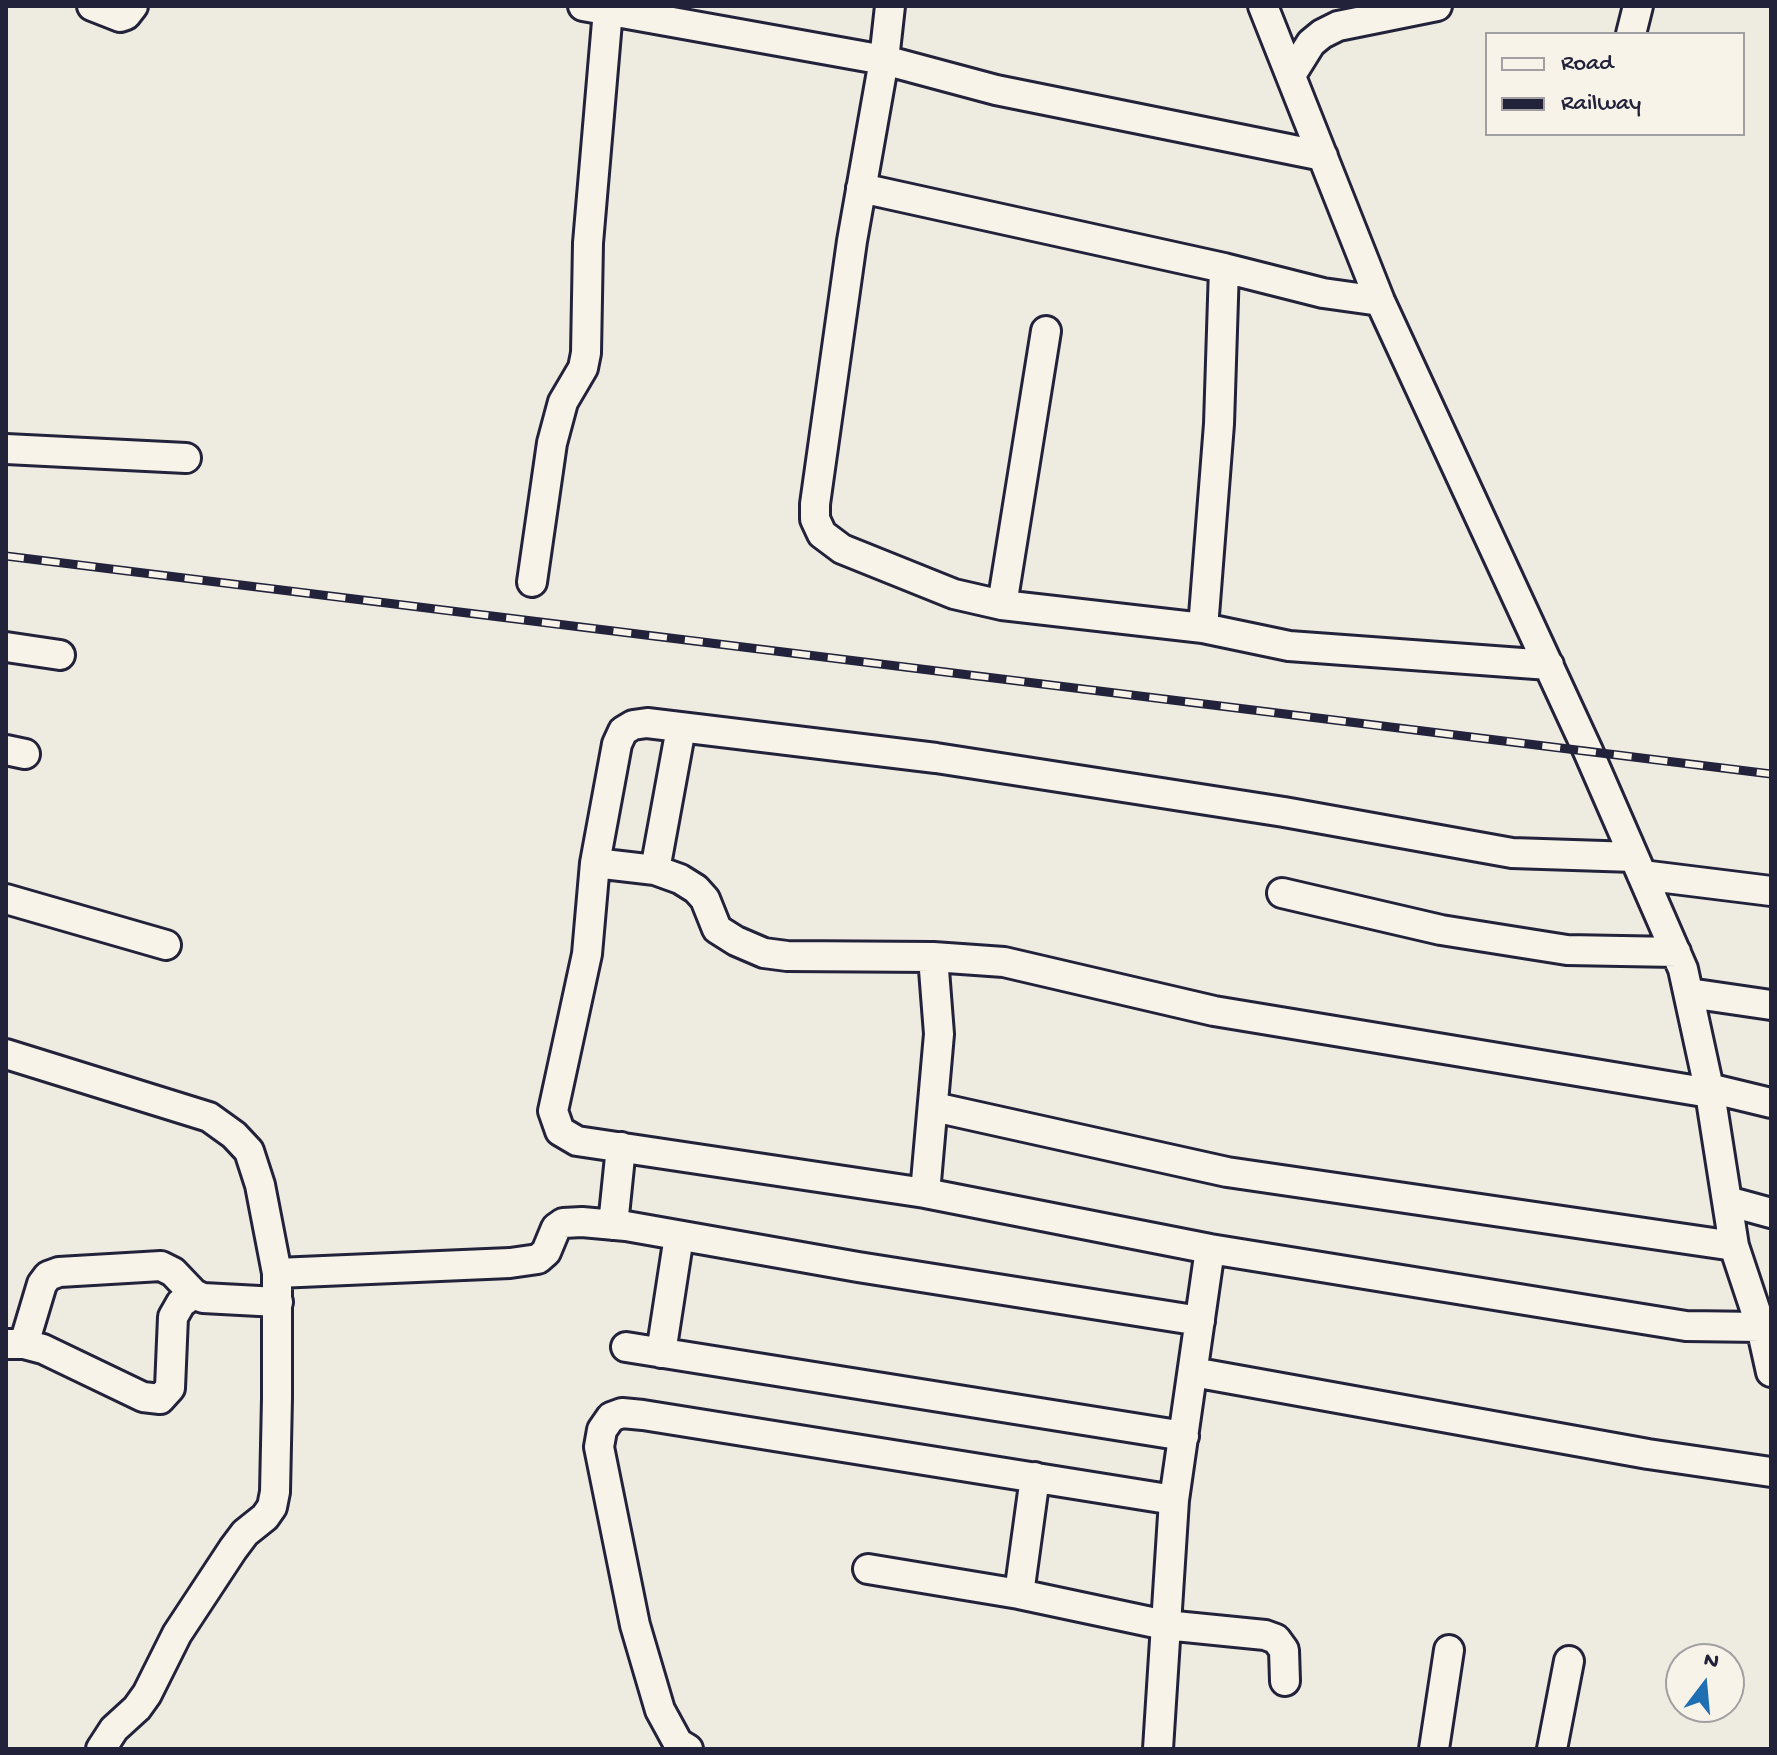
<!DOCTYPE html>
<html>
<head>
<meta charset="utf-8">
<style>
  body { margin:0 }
  #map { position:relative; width:1777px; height:1755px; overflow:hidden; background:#eeebe1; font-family:"Gochi Hand",sans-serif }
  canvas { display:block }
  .frame { position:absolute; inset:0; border:8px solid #22223b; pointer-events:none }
  .legend { position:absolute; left:1485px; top:32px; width:260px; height:104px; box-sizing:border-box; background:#f7f3e8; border:2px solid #a29fa3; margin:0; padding:10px 14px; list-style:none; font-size:24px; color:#22223b }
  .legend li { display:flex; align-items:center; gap:16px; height:40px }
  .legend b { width:40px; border:2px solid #a29fa3 }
  .north { position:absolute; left:1665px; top:1643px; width:80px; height:80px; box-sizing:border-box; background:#f7f3e8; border:2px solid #a29fa3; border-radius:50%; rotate:16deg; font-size:22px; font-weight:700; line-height:32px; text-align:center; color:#22223b }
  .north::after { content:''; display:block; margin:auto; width:28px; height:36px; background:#1f6fb2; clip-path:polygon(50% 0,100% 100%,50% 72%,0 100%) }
</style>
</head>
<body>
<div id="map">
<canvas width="1777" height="1755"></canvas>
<div class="frame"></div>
<ul class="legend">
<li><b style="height:10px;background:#f7f3e8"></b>Road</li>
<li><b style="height:10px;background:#22223b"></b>Railway</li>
</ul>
<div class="north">N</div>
</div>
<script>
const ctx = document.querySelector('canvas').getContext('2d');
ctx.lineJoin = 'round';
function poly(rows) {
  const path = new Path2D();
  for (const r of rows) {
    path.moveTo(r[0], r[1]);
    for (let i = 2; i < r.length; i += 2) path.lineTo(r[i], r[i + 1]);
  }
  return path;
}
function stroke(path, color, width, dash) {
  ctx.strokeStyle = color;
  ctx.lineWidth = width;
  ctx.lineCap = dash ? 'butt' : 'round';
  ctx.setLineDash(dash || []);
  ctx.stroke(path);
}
const minor = poly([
  [92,6,120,17,126,15,133,6],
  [583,6,884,60,996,90,1323,156],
  [890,6,884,60,852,241,815,504,815,519,822,534,842,549,954,594,1002,605,1203,628,1289,646,1549,665],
  [1263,6,1380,301,1588,751,1683,969,1710,1093,1734,1246,1761,1327,1771,1372],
  [1631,34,1638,6],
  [1291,75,1311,43,1322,34,1338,26,1437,6],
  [861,188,1224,268,1323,293,1380,301],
  [6,449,186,458],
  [532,582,552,443,563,402,583,368,586,353,588,243,608,10],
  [1002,605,1046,331],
  [1203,628,1219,424,1224,268],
  [6,647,60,655],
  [6,750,25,754],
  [595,863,617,744,623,731,633,725,647,723,936,758,1284,812,1512,853,1634,857],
  [655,870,681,728],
  [1642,875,1771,891],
  [1282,893,1441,930,1567,950,1676,952],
  [6,899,166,945],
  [1689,993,1771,1005],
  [6,1054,209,1117,234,1135,249,1151,260,1185,277,1273,277,1398,275,1492,272,1507,265,1517,245,1533,233,1549,177,1634,147,1694,137,1708,114,1729,101,1749],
  [1709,1088,1771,1103],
  [1710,1093,1214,1011,1004,962,933,957,787,956,764,953,736,941,717,929,705,899,696,889,680,879,655,870,595,863,587,954,553,1111,560,1131,577,1141,925,1193,1210,1249,1686,1326,1761,1327],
  [934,1107,1227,1172,1734,1246],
  [925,1193,939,1034,933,957],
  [1727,1201,1771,1213],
  [613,1225,621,1147],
  [277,1273,510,1263,538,1259,546,1252,556,1228,563,1223,582,1222,626,1226,858,1267,1200,1321],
  [7,1344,24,1344,43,1349,143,1397,160,1399,170,1388,173,1317,181,1303,194,1294],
  [24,1344,42,1284,48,1276,59,1272,161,1266,173,1272,194,1294,203,1298,278,1302],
  [626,1347,1184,1436],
  [661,1353,679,1236],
  [1193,1372,1648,1454,1771,1472],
  [868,1569,1019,1594,1165,1625,1265,1635,1276,1639,1284,1650,1285,1681],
  [1019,1594,1035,1477],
  [688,1749,678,1743,660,1710,635,1625,599,1447,602,1430,611,1417,622,1413,643,1415,1174,1500],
  [1158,1749,1174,1500,1210,1249],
  [1434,1749,1449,1650],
  [1552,1749,1569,1661]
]);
stroke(minor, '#22223b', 34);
stroke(minor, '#f7f3e8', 28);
const rail = poly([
  [6,556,1771,774]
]);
stroke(rail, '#22223b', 9);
stroke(rail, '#f7f3e8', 6, [18]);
</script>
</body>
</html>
